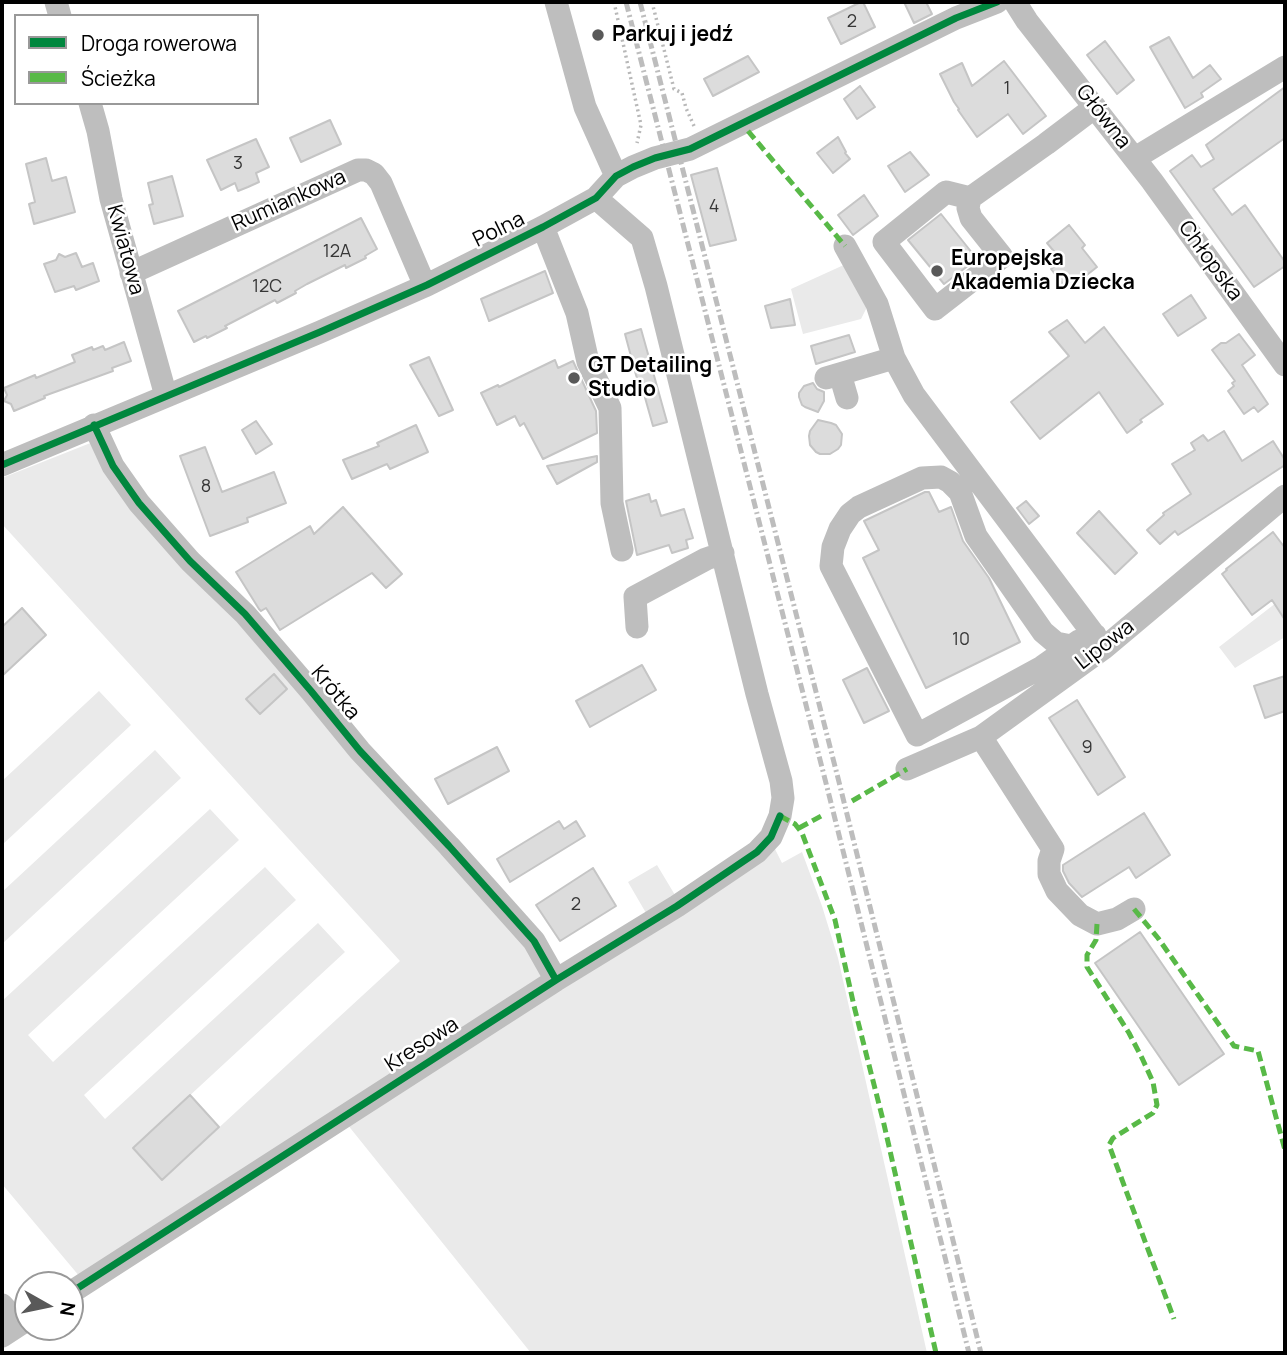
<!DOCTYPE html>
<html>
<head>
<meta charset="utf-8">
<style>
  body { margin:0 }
  #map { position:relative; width:1287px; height:1355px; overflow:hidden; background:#fff; font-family:Manrope,sans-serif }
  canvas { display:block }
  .frame { position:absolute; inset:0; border:4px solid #000; pointer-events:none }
  .legend { position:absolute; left:14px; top:14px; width:245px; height:91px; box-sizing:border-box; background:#fff; border:2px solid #999; margin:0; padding:9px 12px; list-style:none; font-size:21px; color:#000 }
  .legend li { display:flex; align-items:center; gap:14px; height:35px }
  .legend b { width:35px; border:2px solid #999 }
  .north { position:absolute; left:14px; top:1271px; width:70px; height:70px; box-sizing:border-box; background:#fff; border:2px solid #999; border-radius:50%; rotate:99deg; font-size:19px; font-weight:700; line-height:28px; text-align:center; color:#000 }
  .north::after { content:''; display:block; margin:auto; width:24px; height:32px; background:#595959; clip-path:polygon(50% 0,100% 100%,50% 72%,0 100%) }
</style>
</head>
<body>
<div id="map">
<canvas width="1287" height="1355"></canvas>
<div class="frame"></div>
<ul class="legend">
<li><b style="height:9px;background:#00873e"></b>Droga rowerowa</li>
<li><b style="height:9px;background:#58b947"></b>Ścieżka</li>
</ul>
<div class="north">N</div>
</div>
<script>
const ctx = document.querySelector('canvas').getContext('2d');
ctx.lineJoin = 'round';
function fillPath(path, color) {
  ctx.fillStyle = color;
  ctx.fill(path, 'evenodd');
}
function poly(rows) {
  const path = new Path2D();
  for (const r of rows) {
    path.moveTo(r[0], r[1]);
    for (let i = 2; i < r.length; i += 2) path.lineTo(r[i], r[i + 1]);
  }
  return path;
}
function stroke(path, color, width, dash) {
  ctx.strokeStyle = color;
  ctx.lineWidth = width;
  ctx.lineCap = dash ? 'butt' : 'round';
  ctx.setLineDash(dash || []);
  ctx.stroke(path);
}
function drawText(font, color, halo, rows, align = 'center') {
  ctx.font = font + ' Manrope,sans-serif';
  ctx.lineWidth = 5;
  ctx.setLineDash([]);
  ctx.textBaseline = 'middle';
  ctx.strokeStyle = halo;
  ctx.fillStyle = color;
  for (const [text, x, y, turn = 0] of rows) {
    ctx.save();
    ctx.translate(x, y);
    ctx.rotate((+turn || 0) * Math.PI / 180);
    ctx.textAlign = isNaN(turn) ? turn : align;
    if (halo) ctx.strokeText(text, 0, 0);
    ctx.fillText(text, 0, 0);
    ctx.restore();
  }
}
fillPath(poly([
  [846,264,867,307,861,319,803,334,791,289],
  [93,442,221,600,538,962,541,976,536,985,80,1277,2,1184,2,1001,210,809,239,840,28,1035,53,1062,265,867,296,900,84,1095,105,1119,318,923,345,952,133,1148,162,1180,400,961,2,524,2,478],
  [1285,596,1285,637,1235,668,1219,647],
  [99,691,131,725,2,845,2,781],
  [155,750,181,778,2,944,2,892],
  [775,849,782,863,802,852,822,906,838,958,927,1353,531,1353,347,1124],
  [657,865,675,895,646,913,628,882]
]), '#eaeaea');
const building = poly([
  [861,2,863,2,875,27,841,44,828,18,861,2],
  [904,2,926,2,932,14,914,23,904,2],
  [1169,37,1193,78,1210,65,1221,79,1201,93,1203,97,1185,108,1150,47,1169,37],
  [1105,41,1134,80,1117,94,1087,55,1105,41],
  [748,56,759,72,713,96,704,79,748,56],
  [1004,61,1046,116,1023,134,1008,114,977,137,958,110,959,109,954,102,940,74,962,63,972,86,1004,61],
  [860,86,875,107,857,119,844,99,860,86],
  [1285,87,1285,138,1213,189,1232,215,1245,205,1285,262,1285,266,1254,287,1170,171,1192,155,1201,167,1214,159,1206,145,1285,87],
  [330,120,341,144,301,162,290,138,330,120],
  [838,137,846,152,845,153,850,159,833,173,817,153,838,137],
  [256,139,269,167,256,173,259,182,248,187,238,191,235,183,221,190,207,160,256,139],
  [910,152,929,175,905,192,888,166,910,152],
  [46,158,52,181,66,177,75,212,34,224,29,204,35,202,26,164,46,158],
  [717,168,736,240,710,246,691,175,717,168],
  [172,176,183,216,154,224,149,205,153,204,148,183,172,176],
  [864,195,878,216,853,235,838,215,864,195],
  [941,214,977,259,944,284,908,240,941,214],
  [361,218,377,249,365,256,366,258,346,268,345,265,307,284,295,291,296,293,277,303,275,300,225,326,227,328,207,338,206,336,194,342,178,311,361,218],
  [1069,225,1085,245,1082,248,1097,267,1078,282,1075,279,1065,287,1051,269,1062,261,1047,243,1069,225],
  [76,253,82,267,93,263,99,281,76,290,74,286,55,292,44,264,56,260,59,254,65,257,76,253],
  [545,271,553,293,489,321,481,299,545,271],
  [1191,295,1206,318,1178,336,1163,314,1191,295],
  [790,299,795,325,771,328,765,306,790,299],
  [1067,320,1085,343,1104,327,1163,404,1140,420,1142,422,1127,433,1099,392,1040,439,1011,402,1069,356,1049,332,1067,320],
  [641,329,667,422,653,426,644,394,642,394,636,375,625,334,641,329],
  [1239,334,1255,355,1242,365,1268,404,1258,412,1254,407,1244,414,1228,391,1234,386,1232,383,1235,381,1212,350,1221,343,1226,343,1239,334],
  [849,335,855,352,816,364,811,346,849,335],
  [124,342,131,361,112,368,113,371,44,396,45,398,14,411,11,404,4,401,7,395,4,388,35,375,36,378,75,362,72,355,92,347,93,350,103,346,105,350,124,342],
  [429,357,453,410,439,416,410,365,429,357],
  [555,360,558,368,573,361,596,411,597,433,543,459,524,423,520,426,515,416,497,425,481,393,498,385,499,387,555,360],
  [813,383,817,389,824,392,824,401,818,412,805,407,802,405,799,397,799,393,804,386,813,383],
  [818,420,831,423,836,425,842,434,841,445,838,449,830,454,820,454,816,452,810,445,809,436,810,431,818,420],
  [256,421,272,444,256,454,242,430,256,421],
  [416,425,428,452,390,469,387,464,352,479,343,460,379,446,377,443,416,425],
  [1224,431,1242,461,1273,441,1285,460,1285,465,1178,535,1175,531,1160,544,1147,530,1164,515,1163,513,1191,494,1172,464,1195,450,1191,443,1203,435,1208,441,1224,431],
  [205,447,222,492,274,472,286,503,247,518,248,522,210,536,180,456,205,447],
  [597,456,597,462,557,484,547,466,597,456],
  [925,492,929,492,939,512,951,507,963,541,989,578,1020,642,926,688,863,558,879,550,864,521,925,492],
  [649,494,651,502,656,500,661,516,684,509,693,538,686,540,688,548,672,553,669,545,637,555,626,501,649,494],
  [1026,501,1039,516,1029,524,1017,508,1026,501],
  [343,507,402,574,386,588,372,573,280,630,266,608,261,611,259,609,236,572,310,526,314,534,343,507],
  [1099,511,1137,553,1115,574,1077,533,1099,511],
  [1273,532,1285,548,1285,620,1272,600,1252,615,1222,574,1227,570,1226,569,1273,532],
  [22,608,46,635,2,676,2,627,22,608],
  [642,665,656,690,590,727,576,701,642,665],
  [867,668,889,711,864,723,843,680,867,668],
  [274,674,287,689,260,714,246,699,274,674],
  [1285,676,1285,711,1265,718,1254,686,1285,676],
  [1077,700,1125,777,1098,795,1049,718,1077,700],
  [497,747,509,771,448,804,435,779,497,747],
  [1144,813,1170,855,1136,878,1129,867,1082,897,1069,883,1063,871,1063,865,1144,813],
  [559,821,564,829,576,821,585,836,510,882,497,859,559,821],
  [593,868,616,906,560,941,536,905,593,868],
  [1140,932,1224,1054,1179,1085,1095,963,1140,932],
  [190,1095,219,1127,162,1180,133,1148,190,1095]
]);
fillPath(building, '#dcdcdc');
stroke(building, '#c5c5c5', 2);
stroke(poly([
  [614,2,641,125,637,143],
  [652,2,674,89,682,93,686,108,694,126]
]), '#b8b8b8', 3.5, [2, 3.5]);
stroke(poly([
  [56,2,60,16],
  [556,2,585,107,616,176],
  [1015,2,1027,21,1152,181,1285,365],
  [90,103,98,131,111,199,166,396],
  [1135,158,1285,67],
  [970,198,946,192,884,242,935,309,1002,257,971,218,968,208,970,198,1046,144,1095,107],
  [543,227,577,313,588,362,610,408,612,503,622,550],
  [845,246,877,304,894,358,914,395,1104,648],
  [131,273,358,170,366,170,374,174,381,183,425,286],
  [840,374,847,398],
  [826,378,894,358],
  [94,425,113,466,139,503,190,561,245,614,311,691,360,751,449,846,534,941,556,980],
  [2,465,320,332,427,285,543,227,596,198,616,176,633,167,655,158,690,149,956,18,997,2],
  [637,627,635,597,706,559,723,553],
  [1071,646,1056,643,1043,632,976,536,960,492,950,482,941,477,922,478,859,507,850,514,840,529,833,547,831,566,917,735,1042,667,1079,641,1095,635],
  [981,737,1053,849,1049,861,1049,874,1057,891,1080,915,1097,924,1117,919,1134,909],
  [907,769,981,737,1104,648,1285,496],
  [70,1293,556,980,677,906,757,852,771,837,780,816,783,798,781,781,757,694,656,286,642,238,596,198],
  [2,1305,11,1315],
  [2,1336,28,1319]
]), '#bebebe', 23);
stroke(poly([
  [626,2,827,787,969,1353],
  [640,2,839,782,981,1353]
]), '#bdbdbd', 5, [10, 3.5, 2, 3.5]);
stroke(poly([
  [748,131,845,246],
  [852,801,907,769],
  [780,816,795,824,802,833,835,920,854,1006,883,1120,936,1353],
  [799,828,825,814],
  [1134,909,1158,938,1234,1046,1258,1051,1285,1150],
  [1097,924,1096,940,1087,955,1087,967,1129,1033,1142,1058,1153,1082,1157,1105,1153,1113,1113,1138,1109,1145,1174,1319]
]), '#58b947', 5, [10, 5]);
stroke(poly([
  [94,425,113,466,139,503,190,561,245,614,311,691,360,751,449,846,534,941,556,980],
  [2,465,320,332,427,285,543,227,596,198,616,176,633,167,655,158,690,149,956,18,997,2],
  [70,1293,556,980,677,906,757,852,771,837,780,816]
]), '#00873e', 7);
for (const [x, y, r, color] of [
  [598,35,7,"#595959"],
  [937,271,7,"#595959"],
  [574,378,7,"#595959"]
]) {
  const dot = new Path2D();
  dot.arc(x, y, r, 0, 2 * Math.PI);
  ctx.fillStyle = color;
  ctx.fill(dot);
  stroke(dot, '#fff', 2.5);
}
drawText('18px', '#373737', null, [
  ["2",852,22],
  ["1",1007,89],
  ["3",238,164],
  ["4",714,207],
  ["12A",337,252],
  ["12C",267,287],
  ["8",206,487],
  ["10",961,640],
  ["9",1087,748],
  ["2",576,905]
]);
drawText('bold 21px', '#000', '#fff', [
  ["Parkuj i jedź",612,35],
  ["Europejska",951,259],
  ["Akademia Dziecka",951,283],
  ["GT Detailing",588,366],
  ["Studio",588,390]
], 'left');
drawText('21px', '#000', '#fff', [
  ["Główna",1103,117,52],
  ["Rumiankowa",289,201,-24],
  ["Polna",499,230,-26],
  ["Kwiatowa",125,250,75],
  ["Chłopska",1210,261,54],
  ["Lipowa",1105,645,-38],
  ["Krótka",335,693,50],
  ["Kresowa",422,1045,-33]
]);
</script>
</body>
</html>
